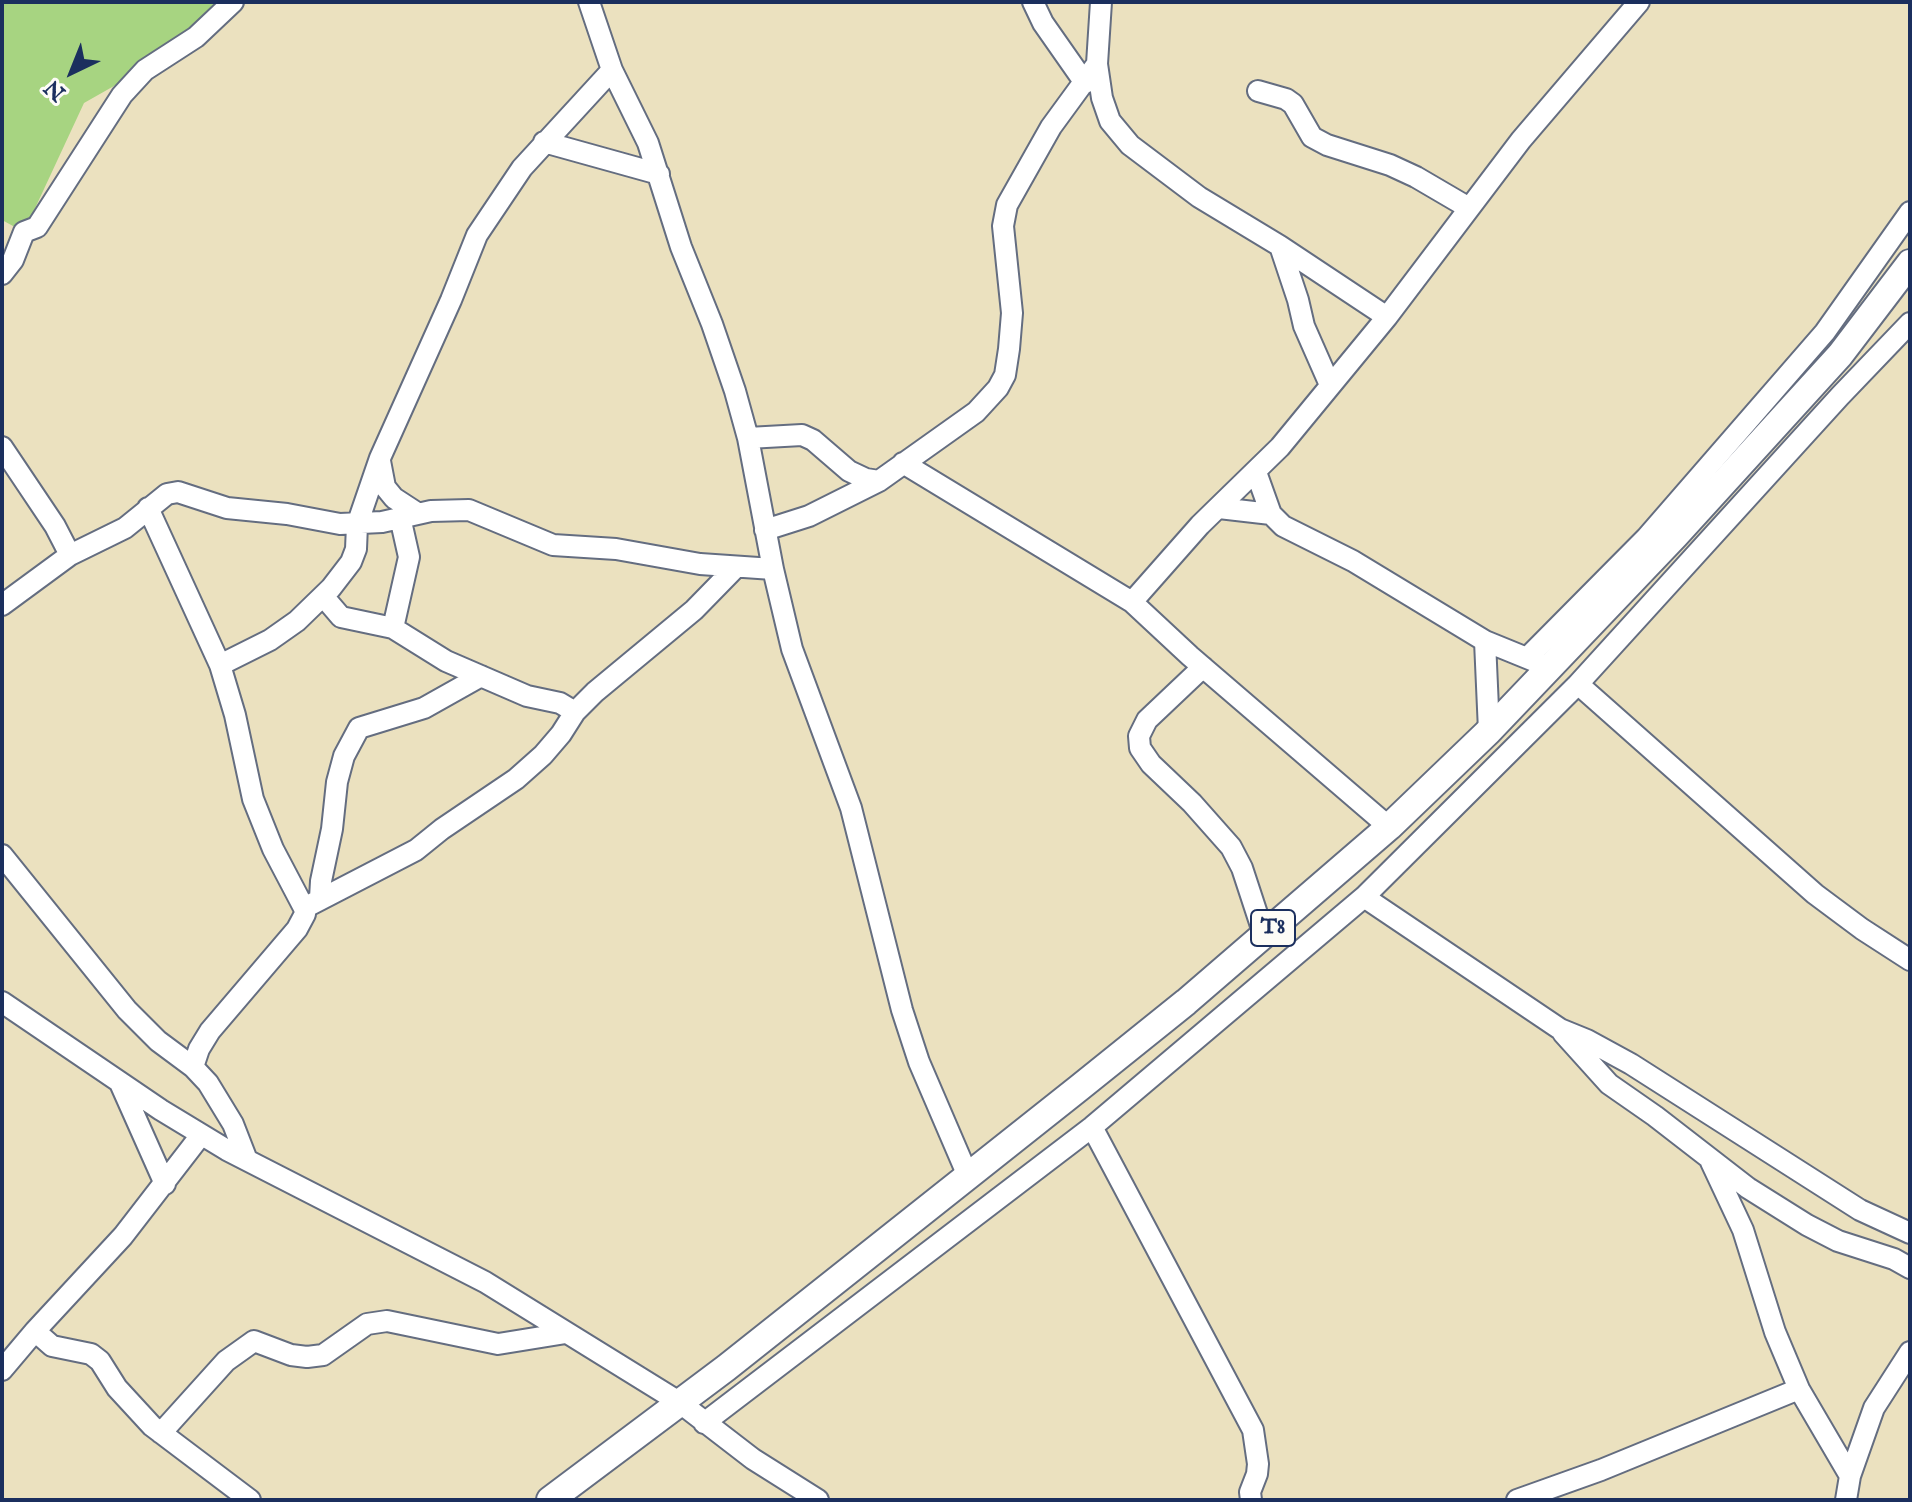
<!DOCTYPE html>
<html>
<head>
<meta charset="utf-8">
<style>
  body { margin:0 }
  #map { position:relative; width:1912px; height:1502px; overflow:hidden; background:#ebe1bf; font-family:"IM FELL English",serif }
  canvas { display:block }
  .frame { position:absolute; inset:0; border:4px solid #1b2f5e; pointer-events:none }
  .north { position:absolute; left:32px; top:32px; width:80px; height:80px; -webkit-text-stroke:6px #fdfcf7; paint-order:stroke; rotate:223deg; font-size:22px; font-weight:700; line-height:32px; text-align:center; color:#1b2f5e }
  .north::after { content:''; display:block; margin:auto; width:28px; height:36px; background:#1b2f5e; clip-path:polygon(50% 0,100% 100%,50% 72%,0 100%) }
</style>
</head>
<body>
<div id="map">
<canvas width="1912" height="1502"></canvas>
<div class="frame"></div>
<div class="north">N</div>
</div>
<script>
const ctx = document.querySelector('canvas').getContext('2d');
ctx.lineJoin = 'round';
function fillPath(path, color) {
  ctx.fillStyle = color;
  ctx.fill(path, 'evenodd');
}
function poly(rows) {
  const path = new Path2D();
  for (const r of rows) {
    path.moveTo(r[0], r[1]);
    for (let i = 2; i < r.length; i += 2) path.lineTo(r[i], r[i + 1]);
  }
  return path;
}
function stroke(path, color, width, dash) {
  ctx.strokeStyle = color;
  ctx.lineWidth = width;
  ctx.lineCap = dash ? 'butt' : 'round';
  ctx.setLineDash(dash || []);
  ctx.stroke(path);
}
function drawText(font, color, halo, rows, align = 'center') {
  ctx.font = font + ' "IM FELL English",serif';
  ctx.lineWidth = 6;
  ctx.setLineDash([]);
  ctx.textBaseline = 'middle';
  ctx.strokeStyle = halo;
  ctx.fillStyle = color;
  for (const [text, x, y, turn = 0] of rows) {
    ctx.save();
    ctx.translate(x, y);
    ctx.rotate((+turn || 0) * Math.PI / 180);
    ctx.textAlign = isNaN(turn) ? turn : align;
    if (halo) ctx.strokeText(text, 0, 0);
    ctx.fillText(text, 0, 0);
    ctx.restore();
  }
}
fillPath(poly([
  [2,2,218,2,158,61,84,103,24,232,2,220]
]), '#a7d481');
const minor = poly([
  [589,2,612,70,648,143,681,247,712,324,735,391,748,438,773,569,792,649,851,808,902,1010,919,1062,968,1176],
  [1033,2,1043,23,1085,83],
  [1101,2,1097,64,1102,98,1110,121,1130,145,1199,197,1280,246,1387,317],
  [1258,91,1286,99,1293,104,1312,137,1327,145,1390,165,1416,177,1469,208],
  [544,142,659,174],
  [1280,246,1298,300,1304,326,1330,385],
  [2,274,13,260,24,232,37,227,122,95,145,70,196,37,233,2],
  [748,438,802,435,813,440,849,471,866,479,879,481],
  [2,447,55,526,70,555],
  [380,461,385,487,394,498,417,513],
  [903,463,1132,602,1190,656,1389,827],
  [1256,472,1271,514,1283,526,1353,561,1485,641,1539,663],
  [148,508,220,665,235,715,253,799,273,849,304,908,305,914,297,929,210,1031,199,1049,193,1067],
  [1219,508,1271,514],
  [765,530,809,516,879,481,976,412,998,388,1005,375,1009,349,1012,313,1003,226,1007,205,1051,127,1097,64],
  [323,596,341,617,393,628,446,661,527,696,560,703,575,712],
  [1132,602,1200,525,1280,447,1387,317,1521,140,1639,2],
  [2,605,70,555,125,528,167,494,178,492,227,508,287,514,340,524,382,522,431,511,469,510,553,545,616,549,700,564,773,569],
  [393,628,409,557,400,517],
  [1485,641,1489,731],
  [1527,658,1646,538,1825,332,1910,212],
  [220,665,270,640,297,621,331,588,351,562,356,549,357,525,380,458,451,300,477,235,522,168,612,70],
  [1203,667,1147,720,1139,736,1140,748,1151,764,1192,803,1231,847,1242,868,1264,935],
  [1578,684,1815,894,1862,929,1910,960],
  [2,855,127,1010,158,1041,193,1067,208,1083,233,1124,247,1160],
  [1364,897,1560,1029,1587,1040,1631,1064,1860,1210,1910,1233],
  [320,898,321,881,332,829,337,782,344,756,359,728,424,708,481,676],
  [304,908,416,850,442,829,516,779,543,755,561,734,575,712,595,692,694,610,736,567],
  [2,1002,161,1110,227,1150,485,1282,679,1402,753,1459,818,1500],
  [1563,1033,1609,1084,1655,1116,1748,1188,1807,1225,1838,1241,1894,1259,1910,1268],
  [120,1083,165,1184],
  [1092,1127,1253,1430,1258,1464,1257,1474,1250,1492,1251,1500],
  [1711,1162,1743,1230,1775,1332,1799,1389,1850,1476],
  [35,1331,52,1346,91,1354,100,1361,117,1388,152,1426,250,1500],
  [2,1370,35,1331,123,1236,201,1135],
  [704,1423,1092,1127,1364,897,1578,684,1840,396,1910,323],
  [161,1433,226,1361,254,1341,291,1355,307,1357,323,1355,367,1324,387,1321,498,1344,566,1333],
  [1517,1500,1601,1470,1799,1389],
  [1846,1500,1850,1476,1874,1408,1910,1352]
]);
const major = poly([
  [550,1500,726,1368,1079,1088,1186,1002,1389,827,1489,731,1676,535,1840,355,1910,263]
]);
stroke(minor, '#646d80', 24);
stroke(major, '#646d80', 30);
stroke(minor, '#fff', 20);
stroke(major, '#fff', 26);
for (const [x, y, w] of [
  [1273,928,44]
]) {
  const box = new Path2D();
  box.roundRect(x - w / 2, y - 18, w, 36, 6);
  ctx.fillStyle = '#fdfcf7';
  ctx.fill(box);
  stroke(box, '#1b2f5e', 2);
}
drawText('bold 22px', '#1b2f5e', null, [
  ["T8",1273,928]
]);
</script>
</body>
</html>
